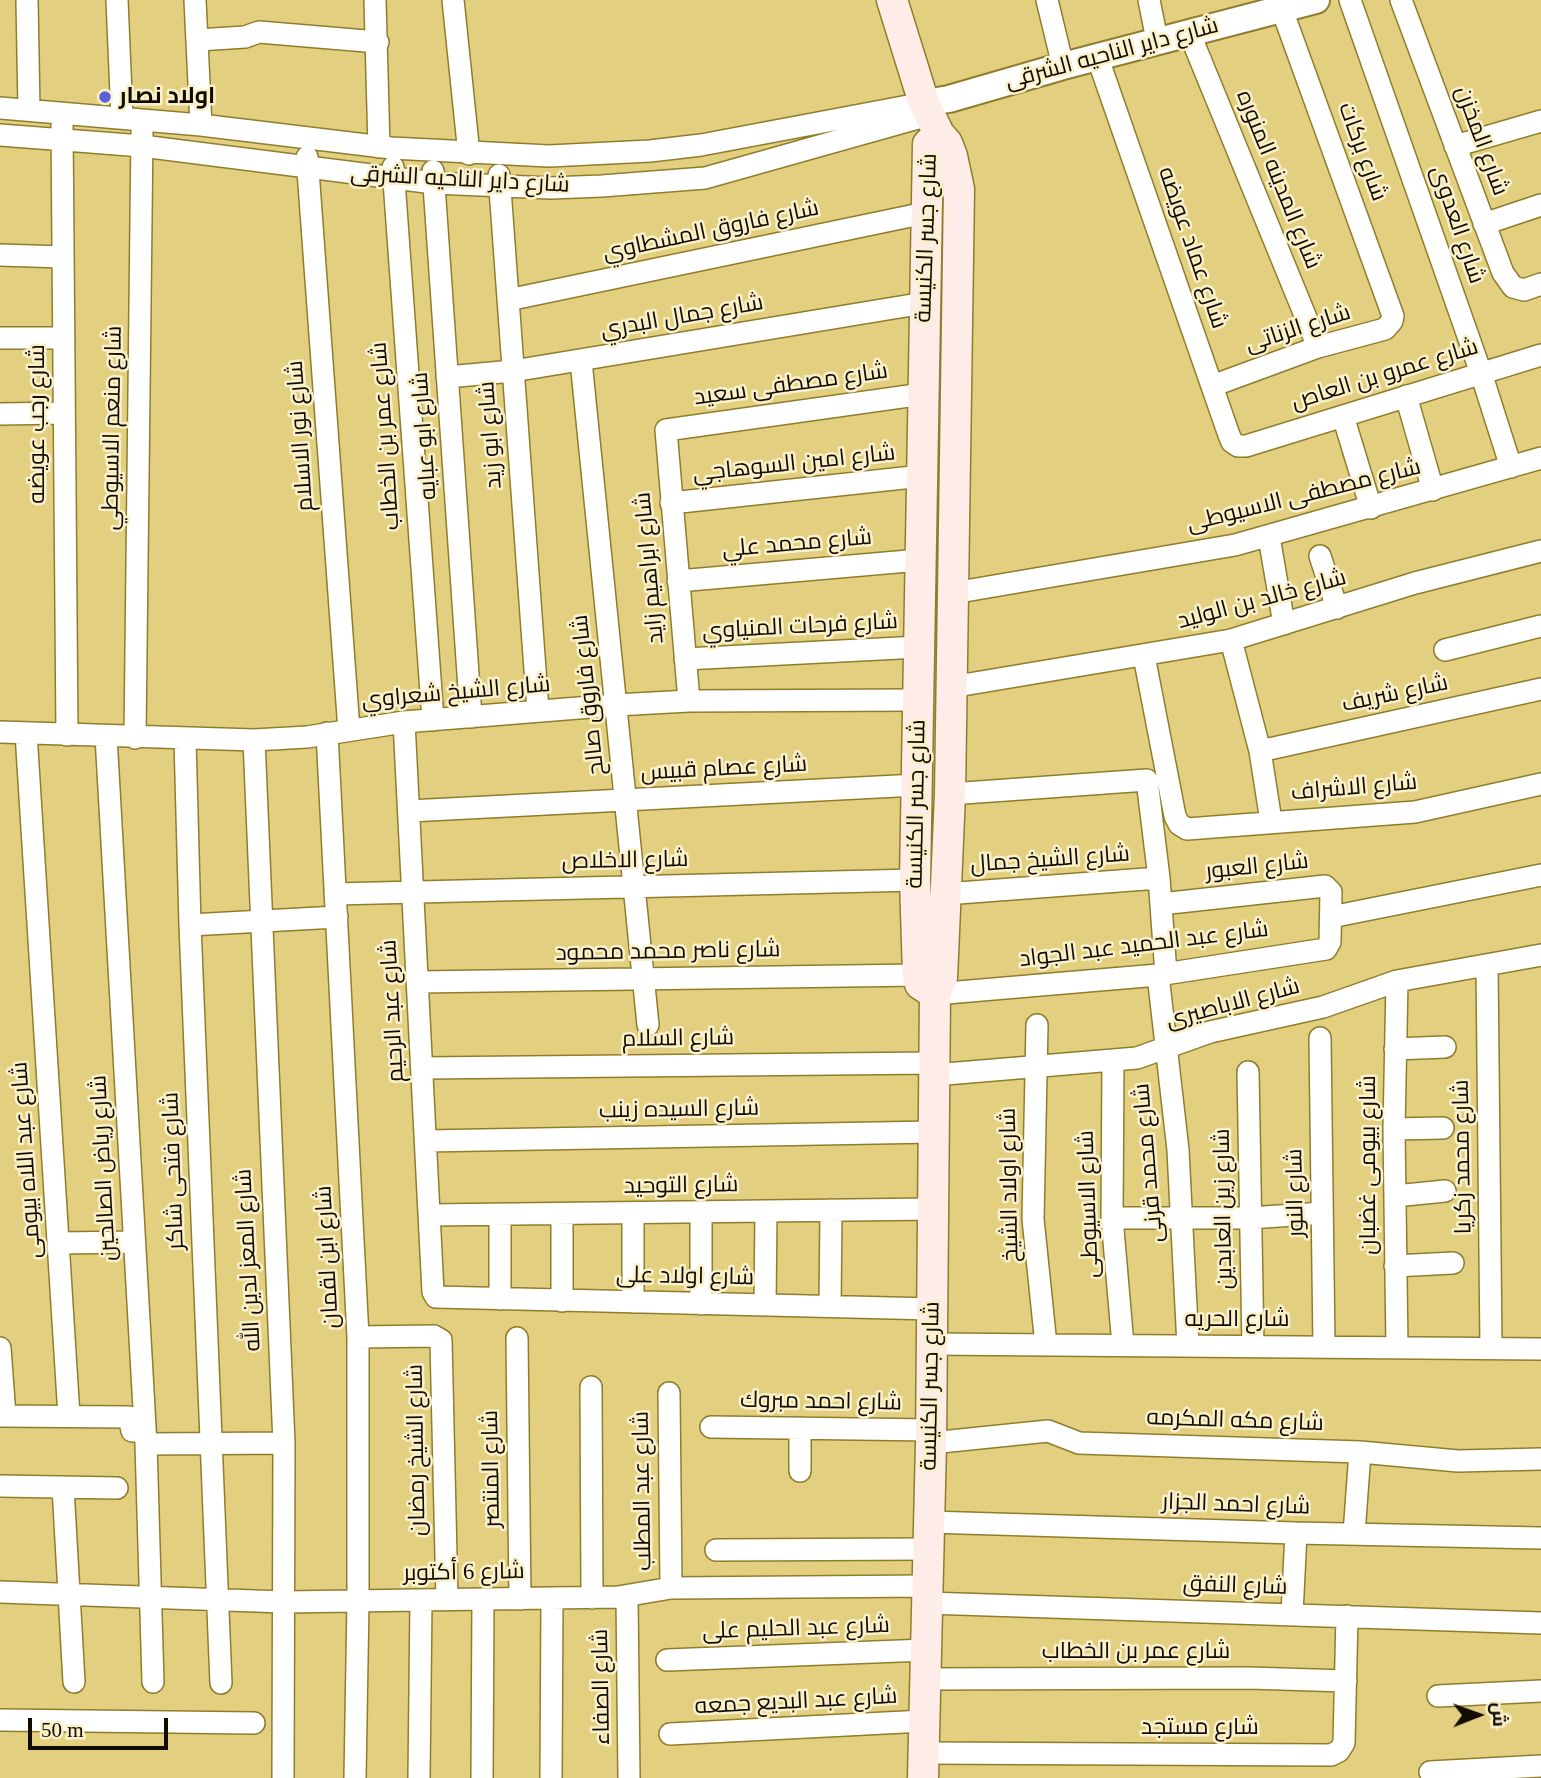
<!DOCTYPE html>
<html>
<head>
<meta charset="utf-8">
<style>
  body { margin:0 }
  #map { position:relative; width:1541px; height:1778px; overflow:hidden; background:#e3cf80; font-family:"Times New Roman",Cairo,serif }
  canvas { display:block }
  .north { position:absolute; left:1443px; top:1680px; width:70px; height:70px; -webkit-text-stroke:5px #faf0ca; paint-order:stroke; rotate:89deg; font-size:19px; font-weight:700; line-height:28px; text-align:center; color:#120c00 }
  .north::after { content:''; display:block; margin:auto; width:24px; height:32px; background:#120c00; clip-path:polygon(50% 0,100% 100%,50% 72%,0 100%) }
  .scale { position:absolute; left:28px; top:1718px; width:140px; height:32px; box-sizing:border-box; border:4px solid #120c00; border-top:0; padding-left:9px; font-size:21px; line-height:24px; white-space:nowrap; color:#120c00; -webkit-text-stroke:5px #faf0ca; paint-order:stroke }
</style>
</head>
<body>
<div id="map">
<canvas width="1541" height="1778"></canvas>
<div class="north">ش</div>
<div class="scale">50 m</div>
</div>
<script>
const ctx = document.querySelector('canvas').getContext('2d');
ctx.lineJoin = 'round';
function poly(rows) {
  const path = new Path2D();
  for (const r of rows) {
    path.moveTo(r[0], r[1]);
    for (let i = 2; i < r.length; i += 2) path.lineTo(r[i], r[i + 1]);
  }
  return path;
}
function stroke(path, color, width, dash) {
  ctx.strokeStyle = color;
  ctx.lineWidth = width;
  ctx.lineCap = dash ? 'butt' : 'round';
  ctx.setLineDash(dash || []);
  ctx.stroke(path);
}
function drawText(font, color, halo, rows, align = 'center') {
  ctx.font = font + ' "Times New Roman",Cairo,serif';
  ctx.lineWidth = 5;
  ctx.setLineDash([]);
  ctx.textBaseline = 'middle';
  ctx.strokeStyle = halo;
  ctx.fillStyle = color;
  for (const [text, x, y, turn = 0] of rows) {
    ctx.save();
    ctx.translate(x, y);
    ctx.rotate((+turn || 0) * Math.PI / 180);
    ctx.textAlign = isNaN(turn) ? turn : align;
    if (halo) ctx.strokeText(text, 0, 0);
    ctx.fillText(text, 0, 0);
    ctx.restore();
  }
}
const minor = poly([
  [27,0,29,110],
  [117,0,122,118],
  [195,0,201,125],
  [375,0,379,147],
  [453,0,469,154],
  [1047,0,1063,66],
  [1149,0,1157,40],
  [1350,0,1481,373,1511,467],
  [1401,0,1503,273,1513,287,1524,290,1541,284],
  [1189,32,1318,347],
  [198,40,245,37,259,32,378,42],
  [1097,56,1229,435,1232,442,1238,446,1246,446,1541,355],
  [0,108,201,125,391,148,549,156,650,151,701,145,924,103],
  [62,125,67,735],
  [0,135,142,146,434,183,551,188,602,186,705,178,929,115],
  [1455,146,1541,121],
  [307,157,349,730],
  [393,167,433,720],
  [433,171,471,717],
  [499,175,538,711],
  [1484,224,1541,205],
  [0,255,63,257],
  [508,300,925,213],
  [0,338,64,338],
  [581,361,648,1025],
  [447,377,513,371,924,303],
  [1212,386,1318,347,1385,329,1392,321,1393,316,1281,7],
  [1406,396,1433,490],
  [0,414,64,413],
  [1343,416,1371,508],
  [671,503,922,476],
  [1269,537,1284,624],
  [1320,556,1337,608],
  [678,581,920,560],
  [953,593,1235,545,1541,458],
  [1231,640,1260,751,1271,821],
  [1445,650,1541,626],
  [1144,656,1175,816,1179,824,1187,829,1415,812,1541,784],
  [685,659,919,647],
  [951,687,1231,640,1415,583,1541,551],
  [689,701,666,430,923,394],
  [404,722,433,1292,436,1297,933,1309],
  [0,732,254,740,307,737,404,722,616,705,689,701,918,700],
  [26,733,69,1416],
  [327,733,358,1337,358,1601,355,1778],
  [106,736,146,1444,153,1682],
  [135,738,142,132],
  [185,740,190,925,221,1683],
  [254,740,284,1443,283,1778],
  [1260,751,1541,689],
  [950,794,1147,780,1159,878,1166,974],
  [409,811,917,785],
  [335,894,915,880],
  [945,894,1159,878],
  [1331,917,1541,875],
  [190,925,337,917],
  [1487,965,1491,1348],
  [1158,975,1178,1150,1188,1346],
  [418,982,918,975],
  [935,994,1158,975,1326,949,1330,942,1331,892,1325,886,1161,904],
  [1037,1025,1033,1219,1046,1345],
  [1320,1038,1324,1347],
  [1395,1049,1445,1047],
  [1113,1060,1112,1218,1123,1345],
  [422,1068,934,1063],
  [1248,1072,1253,1346],
  [934,1075,1137,1058,1210,1032,1323,1007,1397,981,1541,955],
  [1394,1129,1443,1128],
  [426,1141,933,1132],
  [1395,1196,1445,1191],
  [701,1212,701,1304],
  [633,1213,633,1302],
  [430,1215,933,1209],
  [1112,1218,1250,1218,1322,1213],
  [59,1243,134,1242],
  [1395,1266,1453,1263],
  [500,1299,500,1214],
  [562,1301,562,1214],
  [765,1305,766,1211],
  [830,1306,831,1210],
  [358,1337,434,1336,441,1340,447,1600],
  [517,1338,520,1599],
  [932,1344,1541,1349],
  [0,1348,5,1416],
  [1397,1348,1394,1129,1397,981],
  [591,1387,592,1598],
  [669,1393,671,1588],
  [0,1416,129,1417,132,1431,145,1431],
  [711,1427,931,1430],
  [931,1443,1048,1431,1079,1443,1360,1452,1458,1461,1541,1459],
  [146,1444,284,1443],
  [800,1471,800,1428],
  [0,1486,117,1488],
  [63,1487,74,1682],
  [929,1522,1296,1533,1541,1538],
  [1354,1534,1360,1452],
  [716,1550,928,1549],
  [0,1592,284,1602,618,1597,671,1588,928,1586],
  [627,1596,629,1778],
  [927,1603,1541,1623],
  [1292,1614,1296,1533],
  [667,1660,926,1650],
  [925,1679,1249,1678,1346,1681],
  [1438,1696,1541,1691],
  [0,1720,254,1723],
  [670,1734,924,1721],
  [924,1753,1331,1755,1339,1751,1344,1743,1347,1616],
  [1430,1772,1541,1766],
  [419,1778,421,1600],
  [482,1778,483,1599],
  [551,1778,552,1598]
]);
const tertiary = poly([
  [924,103,949,99,1063,66,1316,0]
]);
const secondary = poly([
  [892,0,924,103,939,134,947,143,952,156,959,189,950,794,942,978,935,994,931,1443,923,1778],
  [935,994,920,984,918,975,915,880,928,144,939,134]
]);
stroke(minor, '#907d2c', 24);
stroke(tertiary, '#907d2c', 30);
stroke(secondary, '#907d2c', 33);
stroke(minor, '#fff', 21);
stroke(tertiary, '#fff', 26);
stroke(secondary, '#fdece7', 30);
for (const [x, y, r, color] of [
  [105,97,7,"#5861d8"]
]) {
  const dot = new Path2D();
  dot.arc(x, y, r, 0, 2 * Math.PI);
  ctx.fillStyle = color;
  ctx.fill(dot);
  stroke(dot, '#faf0ca', 2.5);
}
drawText('23px', '#120c00', '#faf0ca', [
  ["شارع داير الناحيه الشرقى",1112,54,-15],
  ["شارع المخزن",1481,141,70],
  ["شارع بركات",1362,152,70],
  ["شارع داير الناحيه الشرقى",460,180,3],
  ["شارع المدينه المنوره",1278,180,68],
  ["شارع العدوى",1457,225,71],
  ["شارع فاروق المشطاوي",711,231,-12],
  ["شارع جسر الكنيسة",927,238,-88],
  ["شارع عماد عويضه",1192,248,71],
  ["شارع جمال البدري",682,317,-10],
  ["شارع الزناتى",1298,329,-18],
  ["شارع عمرو بن العاص",1385,375,-17],
  ["شارع مصطفى سعيد",791,385,-8],
  ["شارع رجب عويضه",38,424,-90],
  ["شارع منعم الاسيوطي",113,428,-89],
  ["شارع ابو زيد",491,435,-94],
  ["شارع نور الاسلام",301,436,-94],
  ["شارع عمر بن الخطاب",386,436,-94],
  ["شارع ابو عبايه",425,436,-94],
  ["شارع امين السوهاجي",794,464,-6],
  ["شارع مصطفى الاسيوطى",1304,496,-14],
  ["شارع محمد علي",797,544,-5],
  ["شارع ابراهيم زايد",650,568,-95],
  ["شارع خالد بن الوليد",1262,600,-15],
  ["شارع فرحات المنياوي",800,627,-3],
  ["شارع الشيخ شعراوي",456,693,-5],
  ["شارع شريف",1395,694,-12],
  ["شارع فاروق صالح",589,695,-96],
  ["شارع عصام قبيس",724,769,-3],
  ["شارع الاشراف",1354,788,-5],
  ["شارع جسر الكنيسة",917,804,-89],
  ["شارع الشيخ جمال",1050,860,-4],
  ["شارع الاخلاص",625,861,-1],
  ["شارع العبور",1257,867,-6],
  ["شارع عبد الحميد عبد الجواد",1144,945,-7],
  ["شارع ناصر محمد محمود",668,952,-1],
  ["شارع الاباصيرى",1233,1004,-15],
  ["شارع عبد الرحيم",393,1011,-93],
  ["شارع السلام",678,1039,-1],
  ["شارع السيده زينب",679,1110,-1],
  ["شارع محمد زكريا",1463,1157,-91],
  ["شارع عبد اللاه بيومى",27,1160,-94],
  ["شارع محمد قرنى",1149,1163,-95],
  ["شارع بيومى غضبان",1369,1165,-90],
  ["شارع رياض الصالحين",104,1168,-93],
  ["شارع فتحى شاكر",174,1171,-92],
  ["شارع اولاد الشيخ",1010,1185,-91],
  ["شارع التوحيد",681,1186,-1],
  ["شارع النور",1296,1193,-91],
  ["شارع الاسيوطى",1089,1204,-92],
  ["شارع زين العابدين",1224,1209,-91],
  ["شارع ابن لقمان",328,1257,-93],
  ["شارع المعز لدين الله",249,1260,-93],
  ["شارع اولاد على",685,1277,1],
  ["شارع الحريه",1237,1320],
  ["شارع جسر الكنيسة",931,1386,-89],
  ["شارع احمد مبروك",821,1402,1],
  ["شارع مكه المكرمه",1235,1421,2],
  ["شارع الشيخ رمضان",417,1450,-91],
  ["شارع المنتصر",492,1469,-91],
  ["شارع عبد المطلب",643,1491,-91],
  ["شارع احمد الجزار",1236,1505,2],
  ["شارع 6 أكتوبر",464,1573,-1],
  ["شارع النفق",1235,1586,2],
  ["شارع عبد الحليم على",796,1629,-2],
  ["شارع عمر بن الخطاب",1136,1652],
  ["شارع الصفاء",602,1687,-91],
  ["شارع عبد البديع جمعه",796,1702,-3],
  ["شارع مستجد",1200,1728]
]);
drawText('bold 23px', '#120c00', '#faf0ca', [
  ["اولاد نصار",119,97]
], 'left');
</script>
</body>
</html>
